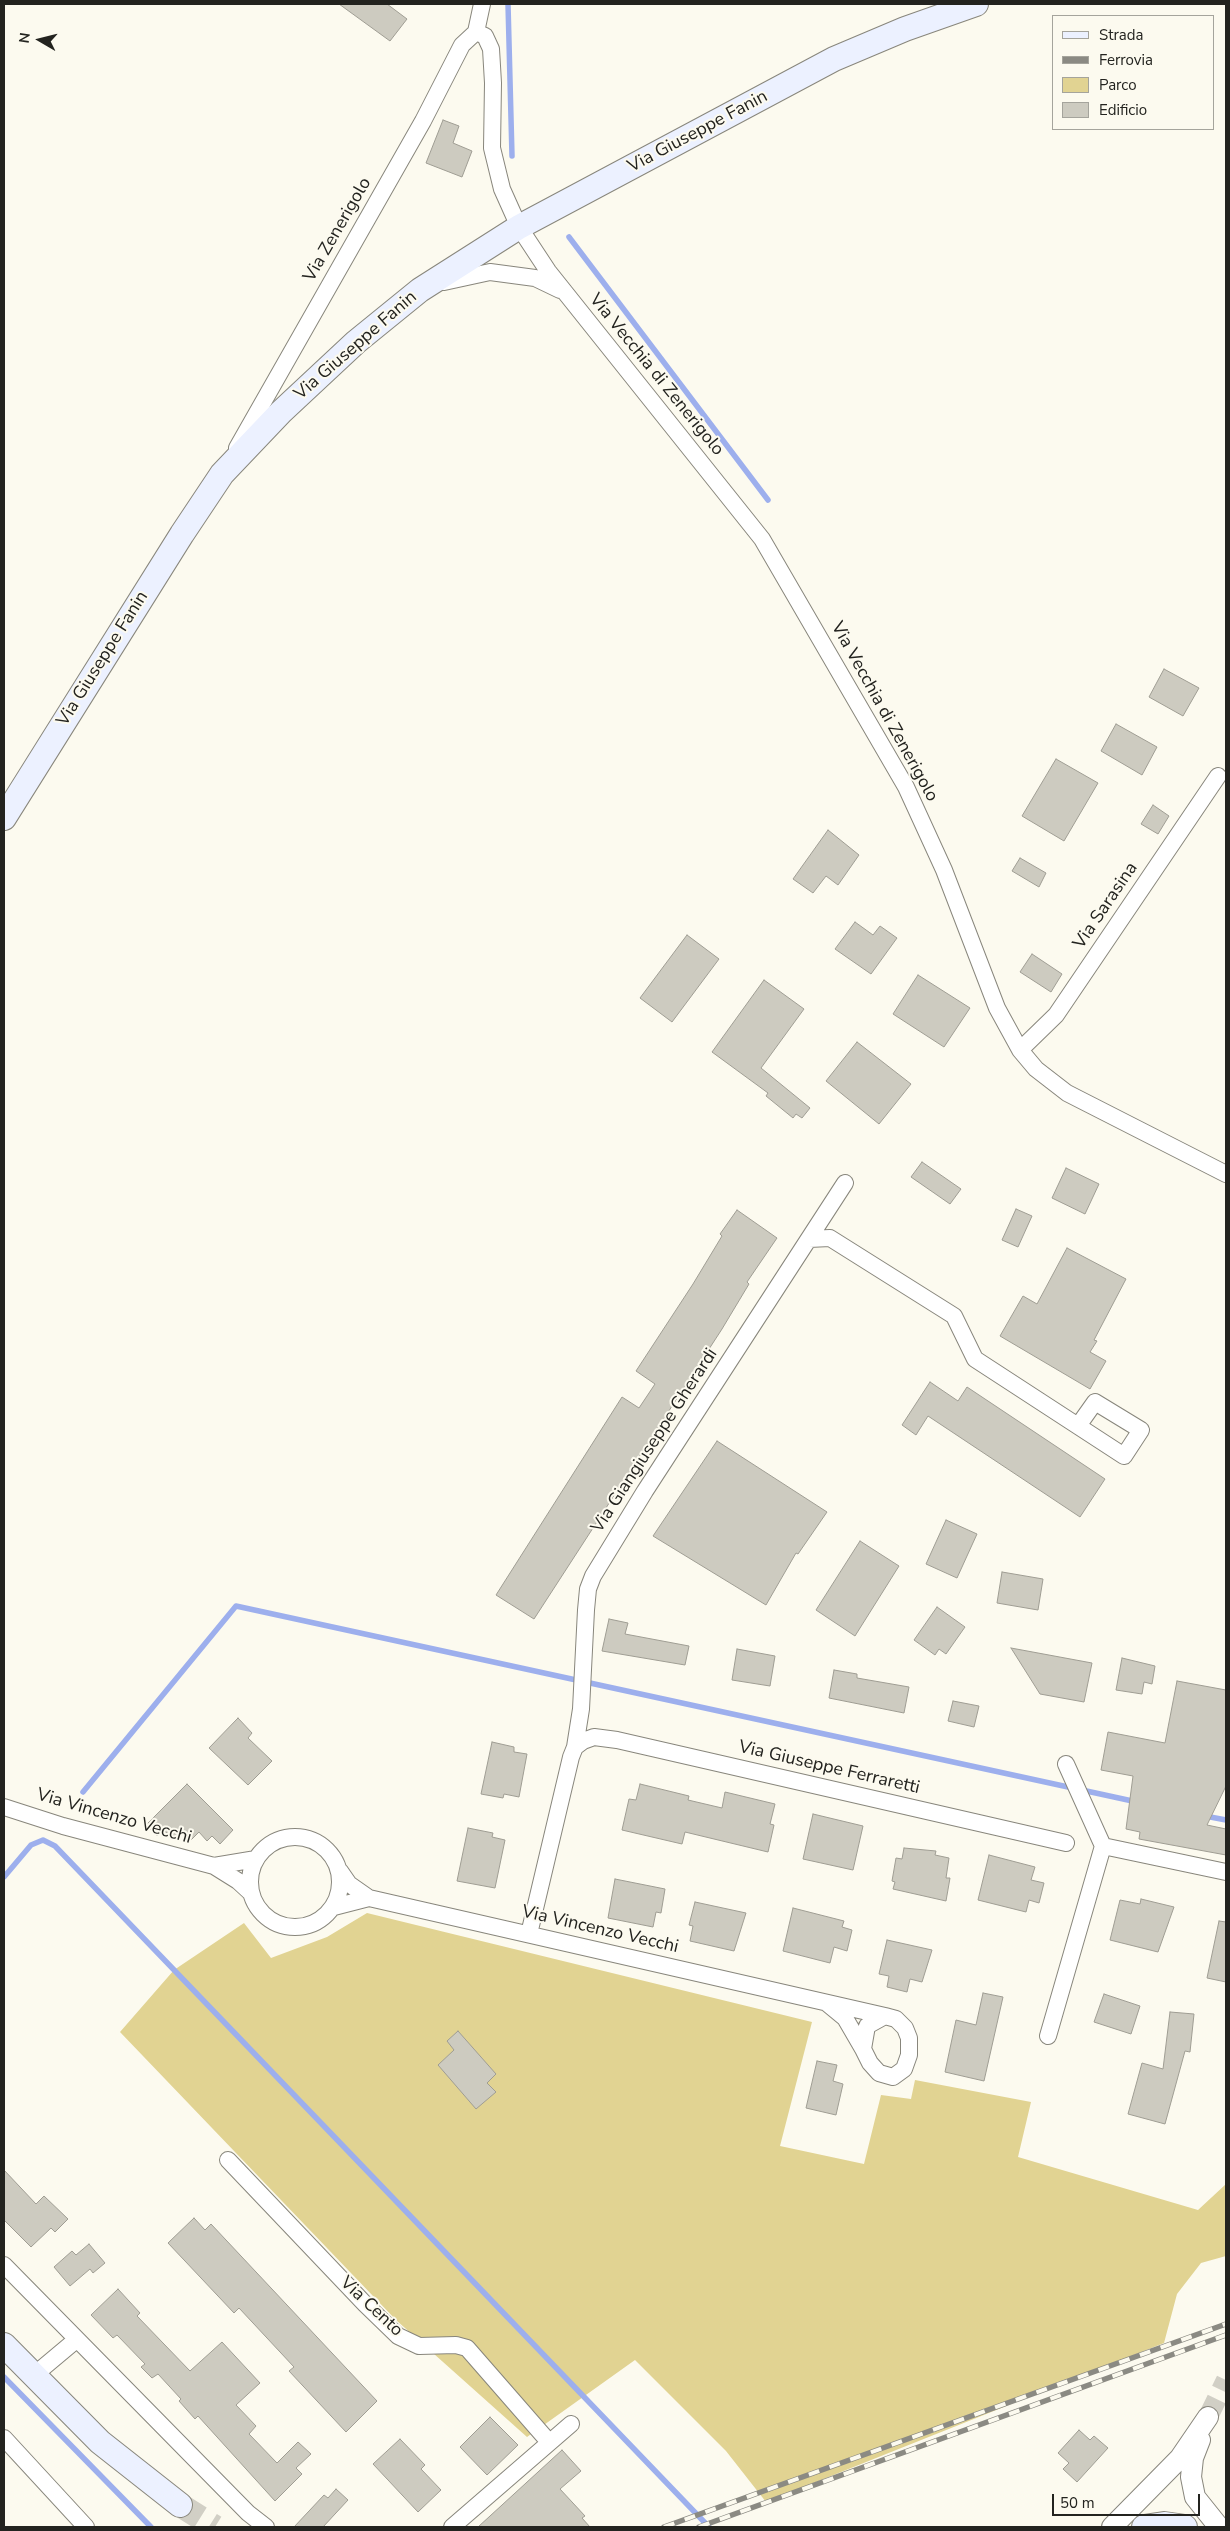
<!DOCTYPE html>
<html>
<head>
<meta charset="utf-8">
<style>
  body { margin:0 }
  #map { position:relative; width:1230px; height:2531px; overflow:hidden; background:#fcfaef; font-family:"Nunito Sans",sans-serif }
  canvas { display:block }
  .frame { position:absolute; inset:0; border:5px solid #23231f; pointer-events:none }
  .legend { position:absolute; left:1052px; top:15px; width:162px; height:115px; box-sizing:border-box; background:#fcfaef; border:1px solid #a5a49c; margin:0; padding:6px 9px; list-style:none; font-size:15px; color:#23231f }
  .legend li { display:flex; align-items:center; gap:10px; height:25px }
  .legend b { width:25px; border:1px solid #a5a49c }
  .north { position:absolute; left:15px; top:15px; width:50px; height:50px; -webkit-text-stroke:4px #fcfaef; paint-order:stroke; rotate:278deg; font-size:14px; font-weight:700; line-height:20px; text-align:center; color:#23231f }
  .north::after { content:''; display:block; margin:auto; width:18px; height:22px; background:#23231f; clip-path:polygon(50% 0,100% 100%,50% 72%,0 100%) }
  .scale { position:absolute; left:1052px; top:2494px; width:148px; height:22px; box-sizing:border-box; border:2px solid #23231f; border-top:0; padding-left:6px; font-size:15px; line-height:18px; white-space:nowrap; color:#23231f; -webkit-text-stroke:4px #fcfaef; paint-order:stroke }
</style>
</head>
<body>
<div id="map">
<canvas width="1230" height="2531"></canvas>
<div class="frame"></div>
<ul class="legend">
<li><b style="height:6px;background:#ecf1ff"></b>Strada</li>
<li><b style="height:6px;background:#8b8a83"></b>Ferrovia</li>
<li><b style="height:14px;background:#e1d392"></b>Parco</li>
<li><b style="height:14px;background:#cdcbc0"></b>Edificio</li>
</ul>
<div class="north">N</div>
<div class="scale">50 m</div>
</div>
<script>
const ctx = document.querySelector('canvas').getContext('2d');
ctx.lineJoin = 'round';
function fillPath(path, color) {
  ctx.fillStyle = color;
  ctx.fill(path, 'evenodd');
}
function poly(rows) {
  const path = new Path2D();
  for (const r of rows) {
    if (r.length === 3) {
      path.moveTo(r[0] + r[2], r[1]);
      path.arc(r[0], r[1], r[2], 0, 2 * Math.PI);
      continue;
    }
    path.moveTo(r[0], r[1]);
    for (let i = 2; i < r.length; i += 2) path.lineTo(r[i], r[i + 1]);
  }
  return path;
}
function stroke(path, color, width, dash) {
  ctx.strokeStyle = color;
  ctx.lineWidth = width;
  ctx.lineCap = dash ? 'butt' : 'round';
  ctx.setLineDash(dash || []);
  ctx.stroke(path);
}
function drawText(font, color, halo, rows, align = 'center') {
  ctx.font = font + ' "Nunito Sans",sans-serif';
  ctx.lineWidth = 4;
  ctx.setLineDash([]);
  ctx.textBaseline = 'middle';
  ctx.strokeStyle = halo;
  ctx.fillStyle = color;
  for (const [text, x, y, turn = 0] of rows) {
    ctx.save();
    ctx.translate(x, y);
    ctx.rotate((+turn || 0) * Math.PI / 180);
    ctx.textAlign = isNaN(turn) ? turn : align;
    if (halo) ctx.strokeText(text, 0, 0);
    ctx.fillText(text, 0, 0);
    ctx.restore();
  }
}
fillPath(poly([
  [367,1913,812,2022,780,2146,864,2164,881,2095,911,2099,915,2080,1031,2102,1018,2157,1198,2210,1226,2184,1226,2256,1201,2263,1177,2294,1164,2343,766,2502,726,2451,635,2360,527,2437,396,2320,120,2032,174,1970,244,1923,271,1958,327,1937]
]), '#e1d392');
stroke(poly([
  [508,4,512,156],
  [569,237,768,500],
  [83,1792,236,1606,1137,1802],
  [1205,1816,1226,1820],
  [4,1877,31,1845,43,1840,55,1846,709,2527],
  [4,2377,151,2527]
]), '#9dafed', 5.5);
const building = poly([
  [339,4,387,4,407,19,390,41,339,4],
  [443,120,459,126,453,143,472,151,462,177,426,163,443,120],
  [1164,669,1199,688,1183,716,1149,697,1164,669],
  [1116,724,1157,747,1142,775,1101,751,1116,724],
  [1056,759,1098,783,1064,841,1022,816,1056,759],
  [1153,805,1169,816,1158,834,1141,824,1153,805],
  [828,830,859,855,838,885,826,876,813,893,793,879,828,830],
  [1020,858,1046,873,1039,887,1012,871,1020,858],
  [855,922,873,935,880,926,897,938,871,974,835,949,855,922],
  [687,935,719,959,672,1022,640,998,687,935],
  [1032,954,1062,974,1051,992,1020,972,1032,954],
  [918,975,970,1008,944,1047,893,1014,918,975],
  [764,980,804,1009,761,1068,810,1108,802,1118,796,1114,793,1118,766,1096,768,1093,712,1052,764,980],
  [857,1042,911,1084,879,1124,826,1081,857,1042],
  [922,1162,961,1189,950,1204,911,1177,922,1162],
  [1066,1168,1099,1184,1085,1214,1052,1198,1066,1168],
  [1016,1209,1032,1216,1018,1247,1002,1240,1016,1209],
  [737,1210,777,1238,747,1282,749,1284,722,1329,534,1619,496,1595,622,1397,639,1408,655,1384,636,1371,693,1284,722,1236,720,1234,737,1210],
  [1067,1248,1126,1279,1094,1340,1097,1341,1090,1352,1106,1361,1090,1389,1000,1336,1023,1296,1037,1304,1067,1248],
  [930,1382,958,1401,967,1387,1105,1479,1080,1517,928,1416,916,1435,902,1425,930,1382],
  [717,1441,827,1512,798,1554,796,1553,766,1605,653,1536,717,1441],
  [946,1520,977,1534,957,1578,926,1564,946,1520],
  [860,1541,899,1566,855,1636,816,1610,860,1541],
  [1002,1572,1043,1579,1038,1610,997,1603,1002,1572],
  [937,1607,965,1627,946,1654,939,1649,935,1655,914,1640,937,1607],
  [609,1619,628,1623,625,1634,689,1646,685,1665,602,1651,609,1619],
  [1011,1648,1092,1663,1084,1702,1040,1694,1011,1648],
  [737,1649,775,1656,770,1686,732,1680,737,1649],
  [1122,1658,1155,1666,1152,1684,1144,1682,1142,1694,1116,1690,1122,1658],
  [834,1670,857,1674,857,1678,909,1687,904,1713,829,1698,834,1670],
  [1177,1681,1226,1690,1226,1786,1207,1825,1226,1829,1226,1855,1139,1839,1140,1832,1126,1829,1133,1776,1101,1770,1108,1732,1165,1743,1177,1681],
  [953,1701,979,1706,974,1727,948,1721,953,1701],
  [238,1718,252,1733,248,1738,272,1761,248,1785,209,1748,238,1718],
  [492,1742,514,1747,514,1752,527,1754,519,1797,504,1794,503,1798,481,1794,492,1742],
  [187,1784,233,1830,220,1844,212,1836,207,1841,199,1832,190,1841,183,1834,176,1840,163,1830,157,1836,146,1825,187,1784],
  [640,1784,689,1796,688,1800,722,1808,725,1792,775,1804,770,1824,774,1825,768,1852,685,1832,682,1844,622,1830,629,1799,636,1800,640,1784],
  [813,1814,863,1826,853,1870,803,1859,813,1814],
  [468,1828,493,1833,492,1837,505,1840,495,1888,457,1881,468,1828],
  [904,1848,936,1851,935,1855,949,1858,946,1878,950,1878,946,1901,893,1889,895,1882,892,1881,896,1858,902,1859,904,1848],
  [989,1855,1035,1867,1031,1880,1044,1883,1039,1903,1029,1900,1026,1912,978,1900,989,1855],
  [615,1879,665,1889,661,1913,656,1912,653,1927,608,1918,615,1879],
  [1141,1899,1174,1907,1158,1952,1110,1940,1120,1900,1140,1904,1141,1899],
  [695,1902,746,1913,734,1951,690,1941,693,1926,689,1925,695,1902],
  [793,1908,844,1921,842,1927,852,1930,847,1951,834,1947,830,1963,783,1951,793,1908],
  [1219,1921,1226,1922,1226,1982,1207,1978,1219,1921],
  [887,1940,932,1950,922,1982,910,1979,907,1992,887,1987,889,1976,879,1974,887,1940],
  [983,1993,1003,1997,984,2081,945,2072,956,2020,976,2025,983,1993],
  [1104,1994,1140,2006,1131,2034,1094,2022,1104,1994],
  [1170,2012,1194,2014,1190,2052,1185,2051,1165,2124,1128,2114,1142,2063,1163,2069,1170,2012],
  [458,2031,496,2074,487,2083,496,2092,476,2109,438,2065,454,2050,447,2041,458,2031],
  [817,2061,837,2065,833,2081,843,2084,836,2115,806,2108,817,2061],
  [4,2170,36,2204,44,2196,68,2219,55,2232,51,2228,31,2247,4,2220,4,2170],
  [194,2218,205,2230,211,2224,377,2401,346,2432,289,2371,294,2367,239,2308,234,2313,168,2243,194,2218],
  [89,2244,105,2263,93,2273,90,2269,70,2286,54,2267,72,2251,76,2255,89,2244],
  [118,2289,140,2313,137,2316,190,2371,222,2342,260,2383,236,2405,256,2426,249,2434,277,2463,298,2442,311,2454,296,2468,302,2474,275,2501,198,2416,195,2419,179,2401,181,2399,158,2374,152,2378,141,2367,145,2364,117,2335,113,2338,91,2315,118,2289],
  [490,2417,518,2445,487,2475,460,2447,490,2417],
  [1079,2430,1090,2440,1094,2436,1108,2448,1077,2482,1063,2469,1069,2463,1058,2453,1079,2430],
  [400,2439,425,2465,421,2469,441,2490,418,2512,373,2464,400,2439],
  [562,2450,581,2471,560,2489,585,2516,582,2518,590,2527,478,2527,562,2450],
  [336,2489,348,2500,323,2527,294,2527,324,2495,328,2498,336,2489]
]);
fillPath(building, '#cdcbc0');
stroke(building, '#9f9d93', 1);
stroke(poly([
  [1208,2417,1226,2380]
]), '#d1cfc5', 20, [20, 10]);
stroke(poly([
  [180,2505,215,2527]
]), '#d1cfc5', 24, [24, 12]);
const minor = poly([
  [476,32,485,36,491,49,493,83,492,148,502,189,519,227,548,271,762,539,906,787,944,870,997,1008,1020,1050,1036,1069,1067,1093,1226,1174],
  [444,282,490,272,535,278,560,290],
  [237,448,423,121,462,45,476,32,482,4],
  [1020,1050,1056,1015,1218,776],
  [809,1239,830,1238,954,1316,975,1359,1124,1456,1141,1430,1095,1402,1078,1426],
  [575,1747,581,1709,586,1610,588,1589,593,1576,645,1491,845,1183],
  [4,1807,63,1826,214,1866],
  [295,1882,45],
  [1103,1846,1226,1872],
  [251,1893,238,1881,214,1866,256,1859],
  [369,1898,885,2016],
  [334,1907,369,1898,349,1884,340,1871],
  [529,1934,571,1757,575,1747,583,1741,594,1737,617,1740,1066,1843],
  [828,2004,845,2018,863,2049],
  [885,2016,896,2019,905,2028,909,2038,909,2055,904,2069,893,2077,879,2073,870,2063,863,2049,867,2026,885,2016],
  [1048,2036,1103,1846,1066,1764],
  [228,2160,365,2304,398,2336,419,2346,456,2345,467,2348,549,2442],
  [4,2265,248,2513,266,2527],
  [33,2376,76,2340],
  [4,2438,86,2527],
  [452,2527,571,2424]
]);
const tertiary = poly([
  [1200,2440,1193,2458,1191,2477,1195,2497,1219,2527],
  [1112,2527,1180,2458,1208,2417]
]);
const secondary = poly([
  [4,818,182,534,222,474,281,412,356,342,420,290,519,227,834,59,905,29,976,4],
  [4,2345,100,2442,180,2505],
  [1144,2527,1164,2524,1185,2527]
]);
stroke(minor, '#88867c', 18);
stroke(tertiary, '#88867c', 22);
stroke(secondary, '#88867c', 26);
stroke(minor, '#fff', 16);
stroke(tertiary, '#fff', 20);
stroke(secondary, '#ecf1ff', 24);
const rail = poly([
  [664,2527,1226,2324],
  [699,2527,1226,2335]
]);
stroke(rail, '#8b8a83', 5.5);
stroke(rail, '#fcfaef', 4, [11]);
drawText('18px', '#23231f', '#fcfaef', [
  ["Via Giuseppe Fanin",698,132,-28],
  ["Via Zenerigolo",338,230,-60],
  ["Via Giuseppe Fanin",356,346,-41],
  ["Via Vecchia di Zenerigolo",656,375,51],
  ["Via Giuseppe Fanin",103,659,-58],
  ["Via Vecchia di Zenerigolo",884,712,61],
  ["Via Sarasina",1106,906,-56],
  ["Via Giangiuseppe Gherardi",655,1441,-57],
  ["Via Giuseppe Ferraretti",829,1768,13],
  ["Via Vincenzo Vecchi",114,1817,16],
  ["Via Vincenzo Vecchi",600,1930,13],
  ["Via Cento",371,2307,43]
]);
</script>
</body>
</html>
